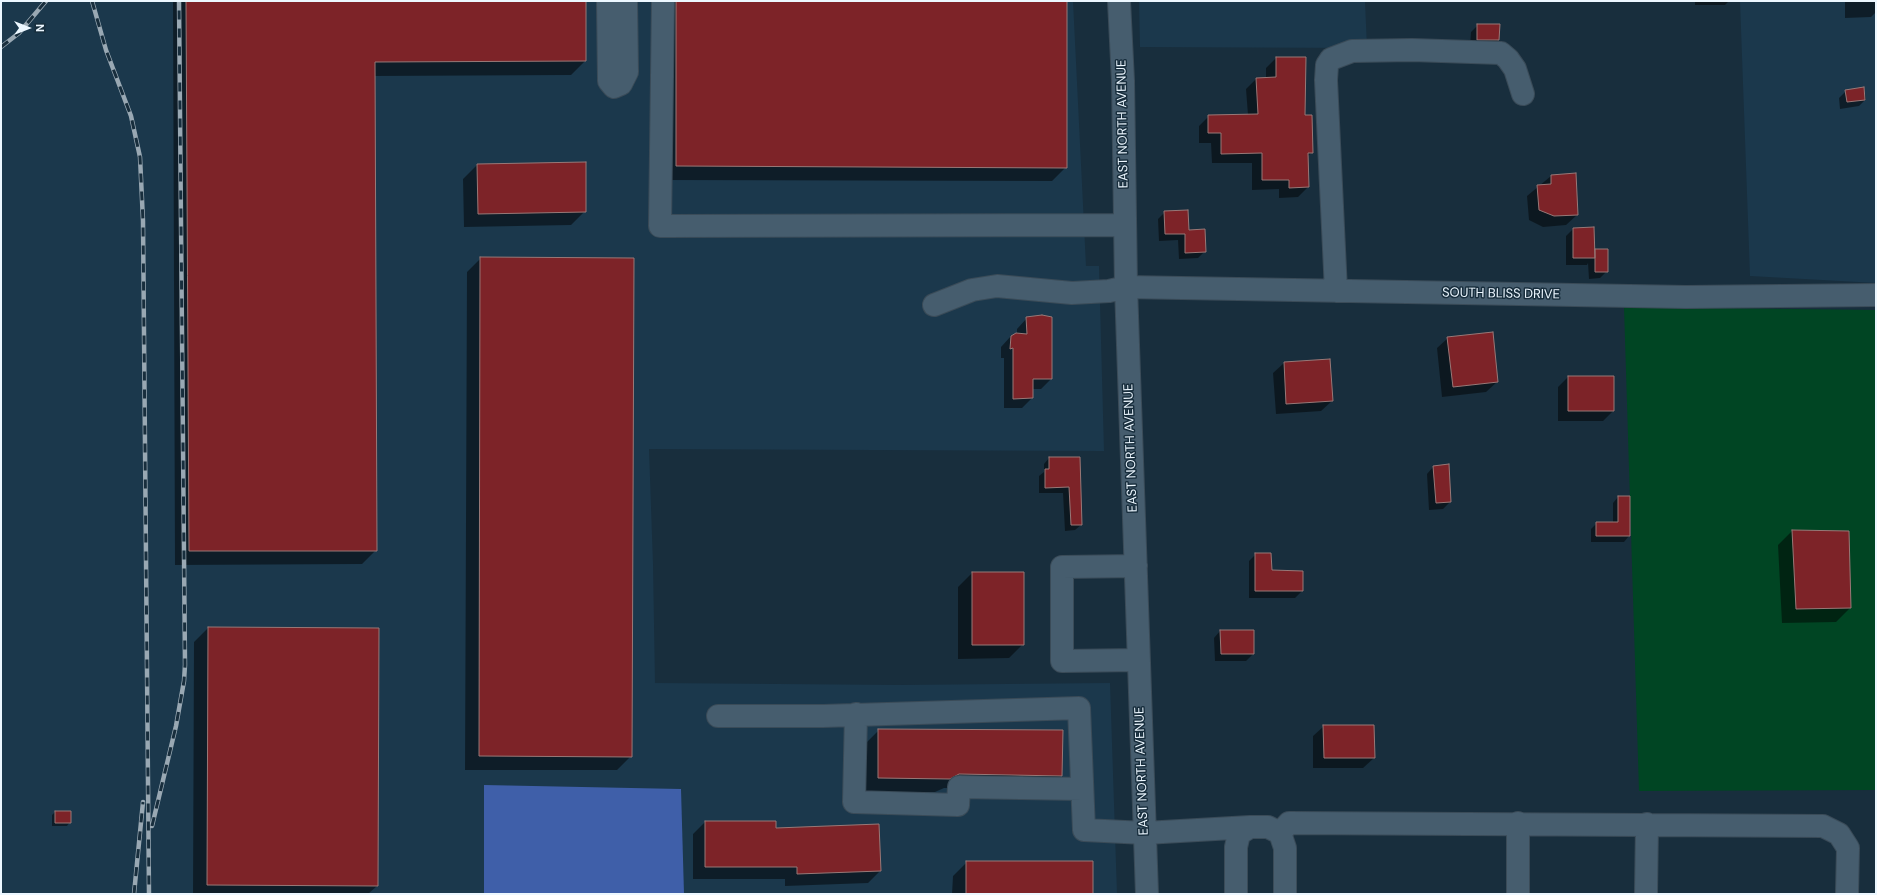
<!DOCTYPE html>
<html>
<head>
<meta charset="utf-8">
<style>
  body { margin:0 }
  #map { position:relative; width:1877px; height:895px; overflow:hidden; background:#182e3d; font-family:"DM Sans",sans-serif }
  canvas { display:block }
  .frame { position:absolute; inset:0; border:2px solid #ecf7ff; pointer-events:none }
  .north { position:absolute; left:8px; top:8px; width:40px; height:40px; -webkit-text-stroke:3px #182e3d; paint-order:stroke; rotate:90deg; font-size:11px; font-weight:700; line-height:16px; text-align:center; color:#ecf7ff }
  .north::after { content:''; display:block; margin:auto; width:14px; height:18px; background:#ecf7ff; clip-path:polygon(50% 0,100% 100%,50% 72%,0 100%) }
</style>
</head>
<body>
<div id="map">
<canvas width="1877" height="895"></canvas>
<div class="frame"></div>
<div class="north">N</div>
</div>
<script>
const ctx = document.querySelector('canvas').getContext('2d');
ctx.lineJoin = 'round';
function fillPath(path, color) {
  ctx.fillStyle = color;
  ctx.fill(path, 'evenodd');
}
function poly(rows) {
  const path = new Path2D();
  for (const r of rows) {
    path.moveTo(r[0], r[1]);
    for (let i = 2; i < r.length; i += 2) path.lineTo(r[i], r[i + 1]);
  }
  return path;
}
function stroke(path, color, width, dash) {
  ctx.strokeStyle = color;
  ctx.lineWidth = width;
  ctx.lineCap = dash ? 'butt' : 'round';
  ctx.setLineDash(dash || []);
  ctx.stroke(path);
}
function drawText(font, color, halo, rows, align = 'center') {
  ctx.font = font + ' "DM Sans",sans-serif';
  ctx.lineWidth = 3;
  ctx.setLineDash([]);
  ctx.textBaseline = 'middle';
  ctx.strokeStyle = halo;
  ctx.fillStyle = color;
  for (const [text, x, y, turn = 0] of rows) {
    ctx.save();
    ctx.translate(x, y);
    ctx.rotate((+turn || 0) * Math.PI / 180);
    ctx.textAlign = isNaN(turn) ? turn : align;
    if (halo) ctx.strokeText(text, 0, 0);
    ctx.fillText(text, 0, 0);
    ctx.restore();
  }
}
fillPath(poly([
  [1,1,1073,1,1086,266,1099,266,1104,451,649,449,653,564,655,683,900,685,1110,683,1117,894,1,894],
  [1139,1,1365,1,1367,48,1140,47],
  [1740,1,1876,1,1876,283,1750,276]
]), '#1b384c');
fillPath(poly([
  [1624,307,1876,310,1876,790,1639,791]
]), '#004523');
fillPath(poly([
  [484,785,681,789,684,894,484,894]
]), '#3f5fa9');
fillPath(poly([
  [173,1,585,1,585,61,571,75,374,76,376,550,362,564,175,565],
  [663,1,1066,1,1066,167,1052,181,662,180],
  [1695,1,1729,1,1725,5,1695,5],
  [1845,1,1876,1,1876,12,1871,17,1845,18],
  [1478,25,1498,40,1491,47,1470,46,1471,32],
  [1276,58,1304,116,1312,152,1307,157,1308,187,1298,197,1279,198,1279,189,1252,190,1252,163,1212,163,1211,143,1199,143,1199,126,1209,116,1248,115,1246,89,1256,79,1266,78,1266,68],
  [1864,88,1866,99,1859,106,1840,109,1839,98,1846,91],
  [477,165,585,211,571,225,464,227,463,179],
  [1551,176,1577,215,1566,225,1543,227,1529,220,1527,196],
  [1165,212,1188,231,1205,251,1198,258,1179,259,1178,240,1159,241,1158,219],
  [1573,229,1594,252,1595,250,1607,271,1600,278,1589,279,1588,263,1587,265,1566,265,1566,236],
  [481,258,631,756,617,770,465,770,467,272],
  [1027,318,1051,379,1041,389,1032,389,1032,398,1022,408,1004,408,1004,358,1001,358,1001,347,1011,336,1017,334,1017,329],
  [1448,338,1497,382,1486,392,1442,397,1437,348],
  [1329,360,1332,401,1321,411,1276,414,1273,373,1284,363],
  [1568,377,1613,411,1603,421,1558,421,1558,387],
  [1049,458,1079,458,1081,525,1075,530,1065,531,1063,493,1039,493,1039,476,1044,472,1044,464],
  [1433,467,1450,502,1443,509,1429,510,1427,474],
  [1618,497,1629,536,1624,542,1591,542,1591,529,1597,523,1613,523,1613,503],
  [1792,531,1848,532,1850,608,1836,622,1782,623,1778,545],
  [1256,554,1271,572,1302,572,1302,591,1295,598,1249,598,1249,561],
  [972,573,1023,644,1009,658,958,659,958,587],
  [208,628,377,886,368,894,193,894,194,642],
  [1220,631,1253,654,1246,661,1215,661,1214,638],
  [1324,726,1374,758,1363,768,1313,768,1313,736],
  [879,730,1061,776,1047,790,944,788,935,792,864,792,865,744],
  [55,812,70,822,67,826,52,826,52,815],
  [705,822,775,829,880,871,868,883,785,886,785,879,693,879,693,834],
  [967,862,1092,894,952,894,953,876]
]), '#0007');
const building = poly([
  [186,1,586,1,586,61,375,62,377,551,189,551,186,1],
  [676,1,1067,1,1067,168,676,166,676,1],
  [1477,24,1500,24,1499,40,1477,40,1477,24],
  [1276,57,1306,57,1305,115,1312,115,1313,153,1308,153,1309,187,1289,188,1289,180,1262,180,1262,153,1221,154,1221,133,1208,133,1208,115,1258,114,1256,78,1276,77,1276,57],
  [1864,87,1865,100,1847,102,1845,90,1864,87],
  [586,162,586,212,478,214,477,164,586,162],
  [1576,173,1578,215,1554,216,1539,210,1537,185,1551,184,1551,175,1576,173],
  [1188,210,1189,230,1205,229,1206,252,1185,253,1185,234,1165,234,1164,211,1188,210],
  [1594,227,1595,258,1573,258,1573,228,1594,227],
  [1595,249,1608,249,1608,272,1595,272,1595,249],
  [480,257,634,258,632,757,479,756,480,257],
  [1042,315,1052,317,1052,379,1033,379,1033,398,1013,399,1013,348,1010,349,1011,336,1016,333,1027,334,1026,317,1042,315],
  [1493,332,1498,382,1453,387,1447,337,1493,332],
  [1330,359,1333,401,1286,404,1284,362,1330,359],
  [1568,376,1614,376,1614,411,1568,411,1568,376],
  [1049,457,1080,457,1082,525,1071,525,1069,487,1045,488,1045,469,1049,469,1049,457],
  [1449,464,1451,502,1436,503,1433,466,1449,464],
  [1618,496,1630,496,1630,536,1596,536,1596,522,1618,522,1618,496],
  [1792,530,1849,531,1851,608,1796,609,1792,530],
  [1255,553,1271,553,1272,570,1303,571,1303,591,1255,591,1255,553],
  [972,572,1024,572,1024,645,972,645,972,572],
  [208,627,379,628,378,886,207,885,208,627],
  [1220,630,1254,630,1254,654,1221,654,1220,630],
  [1323,725,1374,725,1375,758,1324,758,1323,725],
  [878,729,1063,730,1062,776,959,774,950,779,878,778,878,729],
  [55,811,71,811,71,823,55,823,55,811],
  [705,821,776,821,776,828,879,824,881,871,797,874,797,867,705,867,705,821],
  [966,861,1093,861,1093,894,966,894,966,861]
]);
fillPath(building, '#7d2328');
stroke(building, '#987877', 1);
const minor = poly([
  [608,1,609,81,614,87,621,84,627,72,626,1],
  [663,1,660,226,1125,225],
  [1119,1,1123,81,1126,287,1147,894],
  [1336,291,1326,80,1327,65,1331,59,1352,51,1412,50,1501,53,1508,59,1515,69,1523,94],
  [934,305,972,290,997,286,1072,293,1109,291,1126,287,1686,297,1876,295],
  [1136,566,1062,567,1062,661,1138,660],
  [856,714,854,802,958,805,959,787,1082,789],
  [718,716,823,716,1079,708,1084,830,1145,833,1250,827],
  [1518,823,1518,894],
  [1280,833,1289,823,1823,826,1839,834,1848,848,1847,894],
  [1236,894,1236,847,1239,834,1250,827,1268,827,1280,833,1285,848,1285,894],
  [1646,894,1647,824]
]);
stroke(minor, '#3a4b58', 24);
stroke(minor, '#465d6e', 22);
const rail = poly([
  [92,1,106,50,131,116,140,157,143,221,149,894],
  [1,47,19,33,46,1],
  [152,826,176,726,184,681,185,665,179,1],
  [134,894,143,802]
]);
stroke(rail, '#99a8b3', 4.5);
stroke(rail, '#182e3d', 3, [9]);
drawText('13px', '#ecf7ff', '#182e3d', [
  ["EAST NORTH AVENUE",1123,124,-91],
  ["SOUTH BLISS DRIVE",1501,294,1],
  ["EAST NORTH AVENUE",1131,448,-92],
  ["EAST NORTH AVENUE",1142,771,-92]
]);
</script>
</body>
</html>
